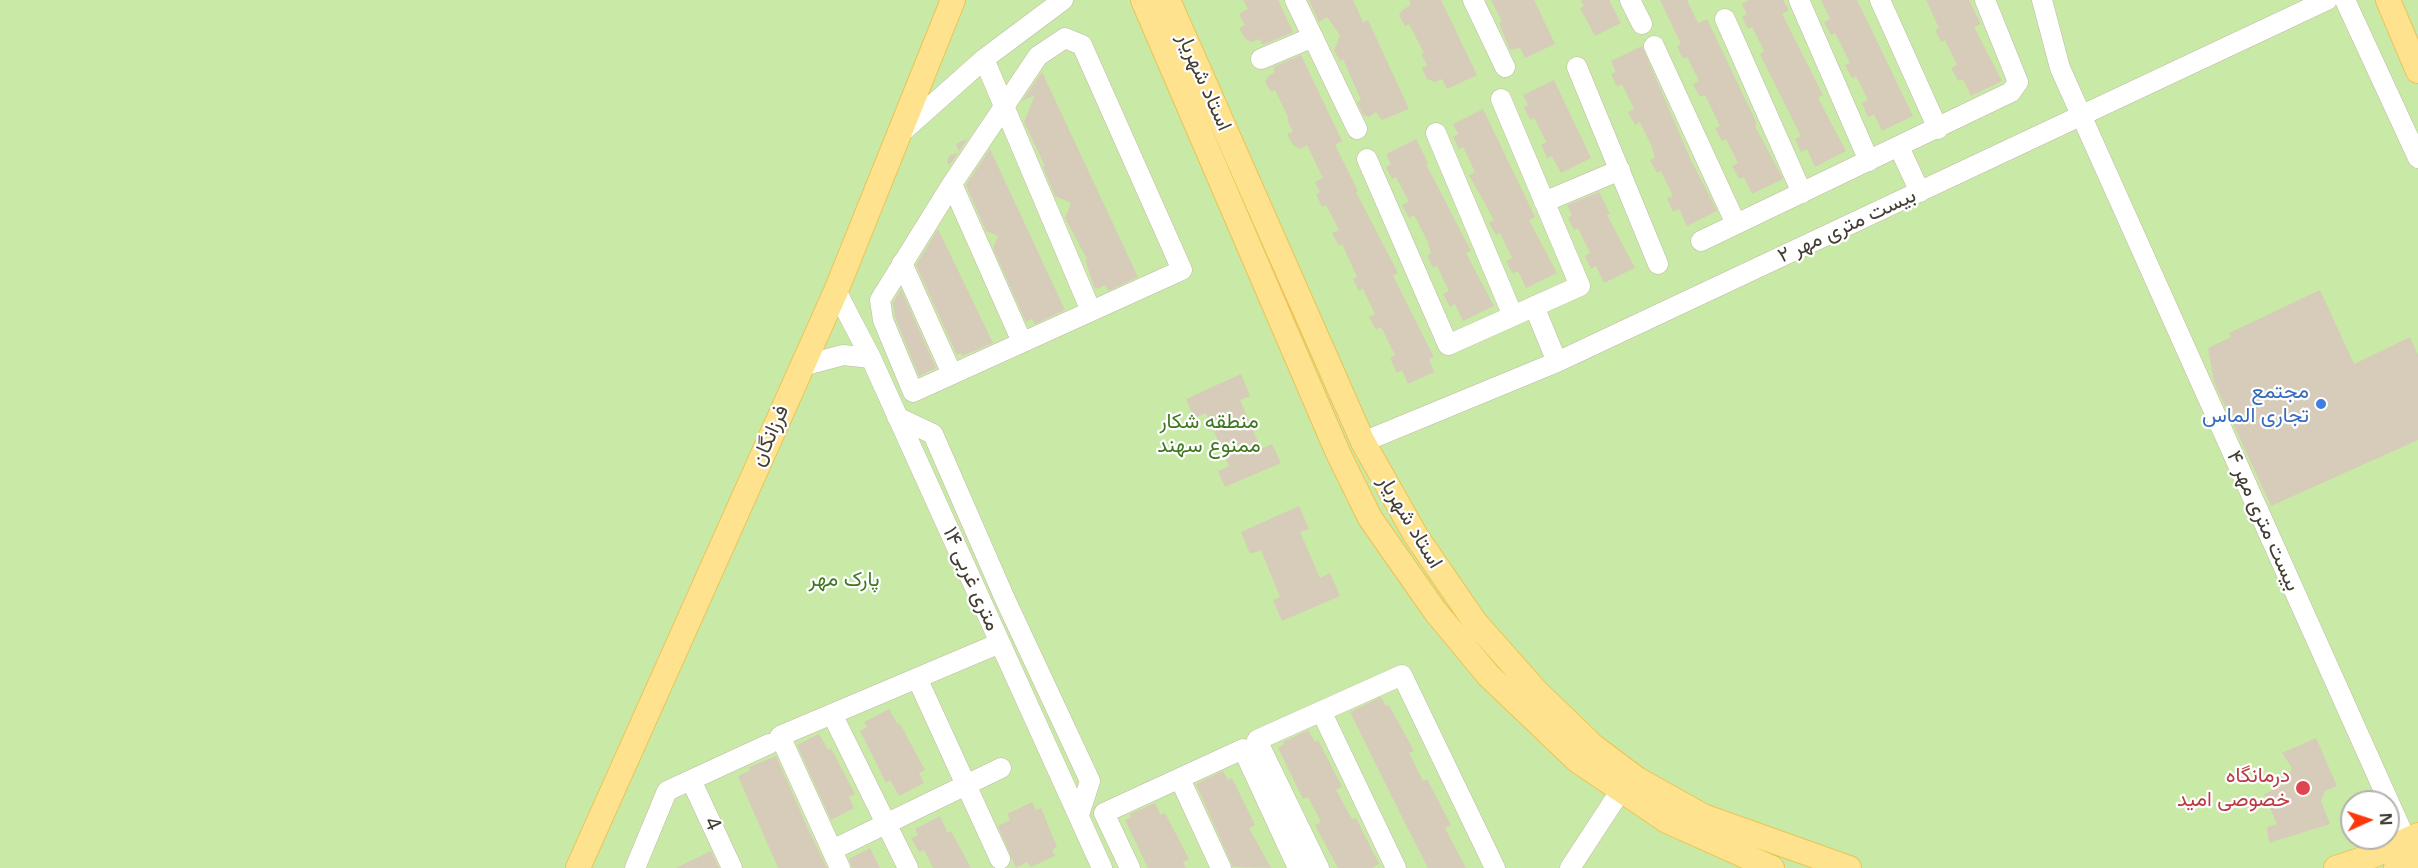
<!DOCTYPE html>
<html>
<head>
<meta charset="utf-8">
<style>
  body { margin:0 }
  #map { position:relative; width:2418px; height:868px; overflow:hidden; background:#f2ede1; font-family:"Noto Sans",sans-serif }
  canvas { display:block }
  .north { position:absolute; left:2340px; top:790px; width:60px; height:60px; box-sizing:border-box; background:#fff; border:2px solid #b4b1ad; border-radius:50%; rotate:87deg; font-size:16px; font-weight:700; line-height:24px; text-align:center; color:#433d32 }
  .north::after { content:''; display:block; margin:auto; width:21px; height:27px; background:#ff380b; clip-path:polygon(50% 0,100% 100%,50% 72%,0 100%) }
</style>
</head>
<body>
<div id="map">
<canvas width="2418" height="868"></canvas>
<div class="north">N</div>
</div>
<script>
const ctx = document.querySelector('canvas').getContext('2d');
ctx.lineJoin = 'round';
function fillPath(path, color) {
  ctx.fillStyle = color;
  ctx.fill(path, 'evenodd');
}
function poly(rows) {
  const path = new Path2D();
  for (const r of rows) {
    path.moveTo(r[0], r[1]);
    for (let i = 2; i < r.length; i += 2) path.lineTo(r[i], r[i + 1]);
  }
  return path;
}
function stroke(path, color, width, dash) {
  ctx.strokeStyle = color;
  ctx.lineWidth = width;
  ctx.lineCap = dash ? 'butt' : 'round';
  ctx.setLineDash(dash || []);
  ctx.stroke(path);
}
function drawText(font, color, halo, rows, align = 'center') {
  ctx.font = font + ' "Noto Sans",Vazirmatn,sans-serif';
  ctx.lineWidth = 4.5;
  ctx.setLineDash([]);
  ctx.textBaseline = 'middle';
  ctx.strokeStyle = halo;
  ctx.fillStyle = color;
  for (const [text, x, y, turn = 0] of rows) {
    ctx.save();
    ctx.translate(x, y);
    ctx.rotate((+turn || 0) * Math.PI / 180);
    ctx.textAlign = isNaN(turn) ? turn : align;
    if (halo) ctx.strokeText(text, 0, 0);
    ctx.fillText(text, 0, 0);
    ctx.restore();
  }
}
fillPath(poly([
  [0,0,2418,0,2418,868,0,868],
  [2352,802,2388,802,2388,838,2352,838]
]), '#c9eaa6');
fillPath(poly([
  [1243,0,1278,0,1293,32,1263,45,1259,39,1252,42,1245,39,1239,28,1245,25,1239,14,1248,9],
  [1309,0,1353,0,1363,22,1368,20,1409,109,1382,120,1376,112,1369,117,1363,115,1357,102,1361,100,1343,59,1340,61,1334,50,1340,35,1327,17,1319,22],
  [1409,0,1441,0,1477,75,1447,89,1442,79,1435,82,1427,79,1422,68,1427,65,1421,54,1424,53,1409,24,1405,26,1399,15,1402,10,1411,5],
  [1491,0,1534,0,1555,44,1525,58,1520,48,1510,50,1499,23,1502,22],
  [1581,0,1609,0,1621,23,1595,36,1580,8,1584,6],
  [1660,0,1687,0,1698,23,1707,19,1757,124,1755,126,1783,179,1752,194,1744,177,1739,179,1732,166,1738,163,1726,139,1722,141,1715,128,1720,126,1705,95,1700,97,1693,84,1699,81,1687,57,1683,59,1677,46,1681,44],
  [1749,0,1783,0,1789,10,1782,14,1823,95,1818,98,1846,151,1815,167,1807,149,1801,152,1795,139,1801,136,1760,54,1764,51,1752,27,1748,29,1742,17,1747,14,1742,4],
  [1821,0,1857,0,1913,116,1882,131,1874,114,1868,117,1862,103,1868,100,1856,76,1852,78,1845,65,1850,63,1835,33,1831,35,1824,22,1830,19],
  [1926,0,1969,0,1981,24,1974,27,2002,81,1971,96,1963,79,1958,81,1951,68,1957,65,1945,40,1941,42,1935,30,1939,28],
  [1642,46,1690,158,1717,211,1687,226,1679,209,1673,212,1667,198,1673,196,1661,171,1657,173,1650,160,1655,158,1652,147,1640,122,1635,125,1628,112,1634,109,1622,84,1617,87,1611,74,1616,72,1611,61],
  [1301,55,1342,141,1335,145,1358,191,1356,192,1398,273,1393,276,1434,357,1429,359,1434,372,1408,384,1402,370,1397,373,1390,358,1395,355,1381,327,1376,330,1369,317,1375,314,1363,289,1359,291,1353,279,1357,277,1342,244,1339,246,1332,233,1339,230,1326,205,1322,207,1316,194,1320,192,1315,182,1323,178,1307,145,1300,149,1293,145,1287,134,1293,132,1287,120,1289,119,1275,90,1271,92,1265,82,1268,76,1275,72,1273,67],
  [1042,72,1138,277,1108,291,1105,285,1098,289,1094,287,1085,260,1087,259,1065,218,1071,203,1055,196,1043,167,1045,166,1024,122,1035,95,1022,101],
  [1554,80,1591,158,1561,173,1552,156,1547,158,1541,145,1546,142,1534,118,1530,120,1524,107,1528,105,1523,95],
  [1483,109,1535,217,1529,220,1557,273,1526,288,1518,271,1513,274,1506,261,1512,258,1500,233,1496,235,1489,223,1494,220,1469,175,1475,172,1463,147,1459,149,1453,137,1458,134,1453,124],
  [968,138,949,166,947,162,949,156,959,152,956,144],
  [1416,139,1428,163,1426,164,1471,251,1466,253,1494,306,1463,321,1455,304,1450,307,1443,294,1449,291,1437,266,1433,268,1427,256,1431,253,1428,242,1414,215,1409,218,1402,205,1409,202,1396,177,1392,179,1386,167,1391,164,1386,154],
  [990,149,1065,310,1035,324,1032,319,1026,322,993,248,998,236,986,231,966,185],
  [1599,192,1610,214,1607,215,1635,268,1604,283,1596,266,1591,269,1585,256,1590,253,1578,228,1574,230,1568,218,1572,215,1567,205],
  [938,229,993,343,962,356,961,353,957,355,916,265],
  [901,289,936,368,919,376,895,317,893,303],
  [2320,290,2354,364,2410,337,2418,355,2418,440,2271,506,2214,382,2208,348,2231,337,2229,333],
  [1241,374,1250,396,1240,400,1261,449,1272,444,1281,463,1225,487,1218,471,1229,466,1206,413,1194,418,1186,399],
  [1299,506,1309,529,1300,532,1320,578,1330,573,1340,596,1282,621,1273,600,1280,597,1261,550,1250,554,1241,532],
  [1381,697,1386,706,1389,705,1414,751,1409,753,1423,781,1427,779,1451,825,1445,828,1466,868,1428,868,1404,821,1350,712],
  [889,709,898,725,900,724,925,770,919,773,924,783,899,796,890,780,886,783,860,731,867,727,864,722],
  [1308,730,1315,742,1318,740,1342,787,1336,790,1352,819,1356,818,1379,864,1372,868,1338,868,1315,825,1321,822,1308,797,1303,799,1278,748,1284,744,1283,742],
  [819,734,828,750,831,748,855,794,849,797,854,808,831,820,797,745],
  [2316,738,2337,786,2325,791,2321,801,2330,824,2269,843,2267,827,2277,824,2264,794,2285,784,2292,768,2282,753],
  [776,756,809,831,827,868,778,868,738,776,750,770,749,767],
  [1223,771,1228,780,1232,778,1255,825,1249,828,1271,868,1233,867,1196,784],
  [1032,802,1036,810,1041,808,1057,847,1052,850,1055,856,1031,867,1027,862,1016,868,998,826,1010,820,1007,814],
  [1155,803,1161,815,1165,813,1189,859,1183,862,1186,868,1148,868,1125,820,1131,817,1130,814],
  [940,816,948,833,951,831,971,868,933,868,924,850,919,852,911,838,918,835,915,829],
  [870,848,880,868,852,868,849,859],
  [711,851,719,868,676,868]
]), '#d7ccb9');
const minor = poly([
  [1295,0,1357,129],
  [1473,0,1505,67],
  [1630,0,1642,24],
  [1799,0,1869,161],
  [1880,0,1938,129],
  [2042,0,2060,68,2406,840],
  [2345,0,2418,158],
  [1725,19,1802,193],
  [1065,38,1082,45,1182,270,913,392,883,320,880,300,952,184,1038,56,1065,38],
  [1654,46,1736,224],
  [984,59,1091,311],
  [1261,59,1313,37],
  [1577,67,1658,264],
  [902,132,984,59,1063,0],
  [1436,133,1513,316],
  [1899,147,1920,192],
  [1367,159,1448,345,1513,316,1580,286,1501,99],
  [952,184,1022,342],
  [1544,202,1620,170],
  [1701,241,2011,92,2018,82,1985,0],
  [902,263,952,374],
  [836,291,871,358,1102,868],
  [1534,306,1557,362],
  [802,366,843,355,871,358],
  [897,417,933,434,1005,599,1090,781,1079,815],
  [1363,442,1557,362,2327,0],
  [917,678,1000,859],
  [1322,713,1396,868],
  [832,714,908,868],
  [1180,779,1221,868],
  [691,780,732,868],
  [832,850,1001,768],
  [635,868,667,791,769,744],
  [840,868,780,736,1000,643],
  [1130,868,1104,813,1243,749,1298,868],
  [1319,868,1257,740,1402,675,1495,868],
  [1570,868,1621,790]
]);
const major = poly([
  [1143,0,1338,453,1370,518,1435,611,1488,675,1578,761,1667,821,1772,868],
  [1168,0,1363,442,1416,536,1475,622,1537,692,1593,746,1637,779,1703,816,1849,868],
  [2388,0,2418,71],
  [578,868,836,291,953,0],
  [2336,868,2372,856,2418,835],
  [2396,868,2418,859]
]);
stroke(minor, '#c0b8a6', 21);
stroke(major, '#ebc356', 26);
stroke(minor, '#fff', 20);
stroke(major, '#ffe28d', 24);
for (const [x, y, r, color] of [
  [2321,404,6,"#3f7fe0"],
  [2303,788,8,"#e0444e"]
]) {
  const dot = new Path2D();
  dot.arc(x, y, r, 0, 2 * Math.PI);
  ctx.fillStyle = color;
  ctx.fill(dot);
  stroke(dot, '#fff', 2);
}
drawText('21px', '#433d32', '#fff', [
  ["استاد شهریار",1204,82,66],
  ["بیست متری مهر ۲",1847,226,-25],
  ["فرزانگان",770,436,-66],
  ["بیست متری مهر ۴",2263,521,66],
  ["استاد شهریار",1410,522,59],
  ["۱۴ متری غربی",971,579,66],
  ["4",712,824,65]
]);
drawText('21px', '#366cbe', '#fff', [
  ["مجتمع",2309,392],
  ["تجاری الماس",2309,416]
], 'right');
drawText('21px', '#407822', '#fff', [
  ["منطقه شکار",1209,422],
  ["ممنوع سهند",1209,446],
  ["پارک مهر",844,580]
]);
drawText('21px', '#be3a42', '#fff', [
  ["درمانگاه",2290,776],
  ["خصوصی امید",2290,800]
], 'right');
</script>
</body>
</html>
